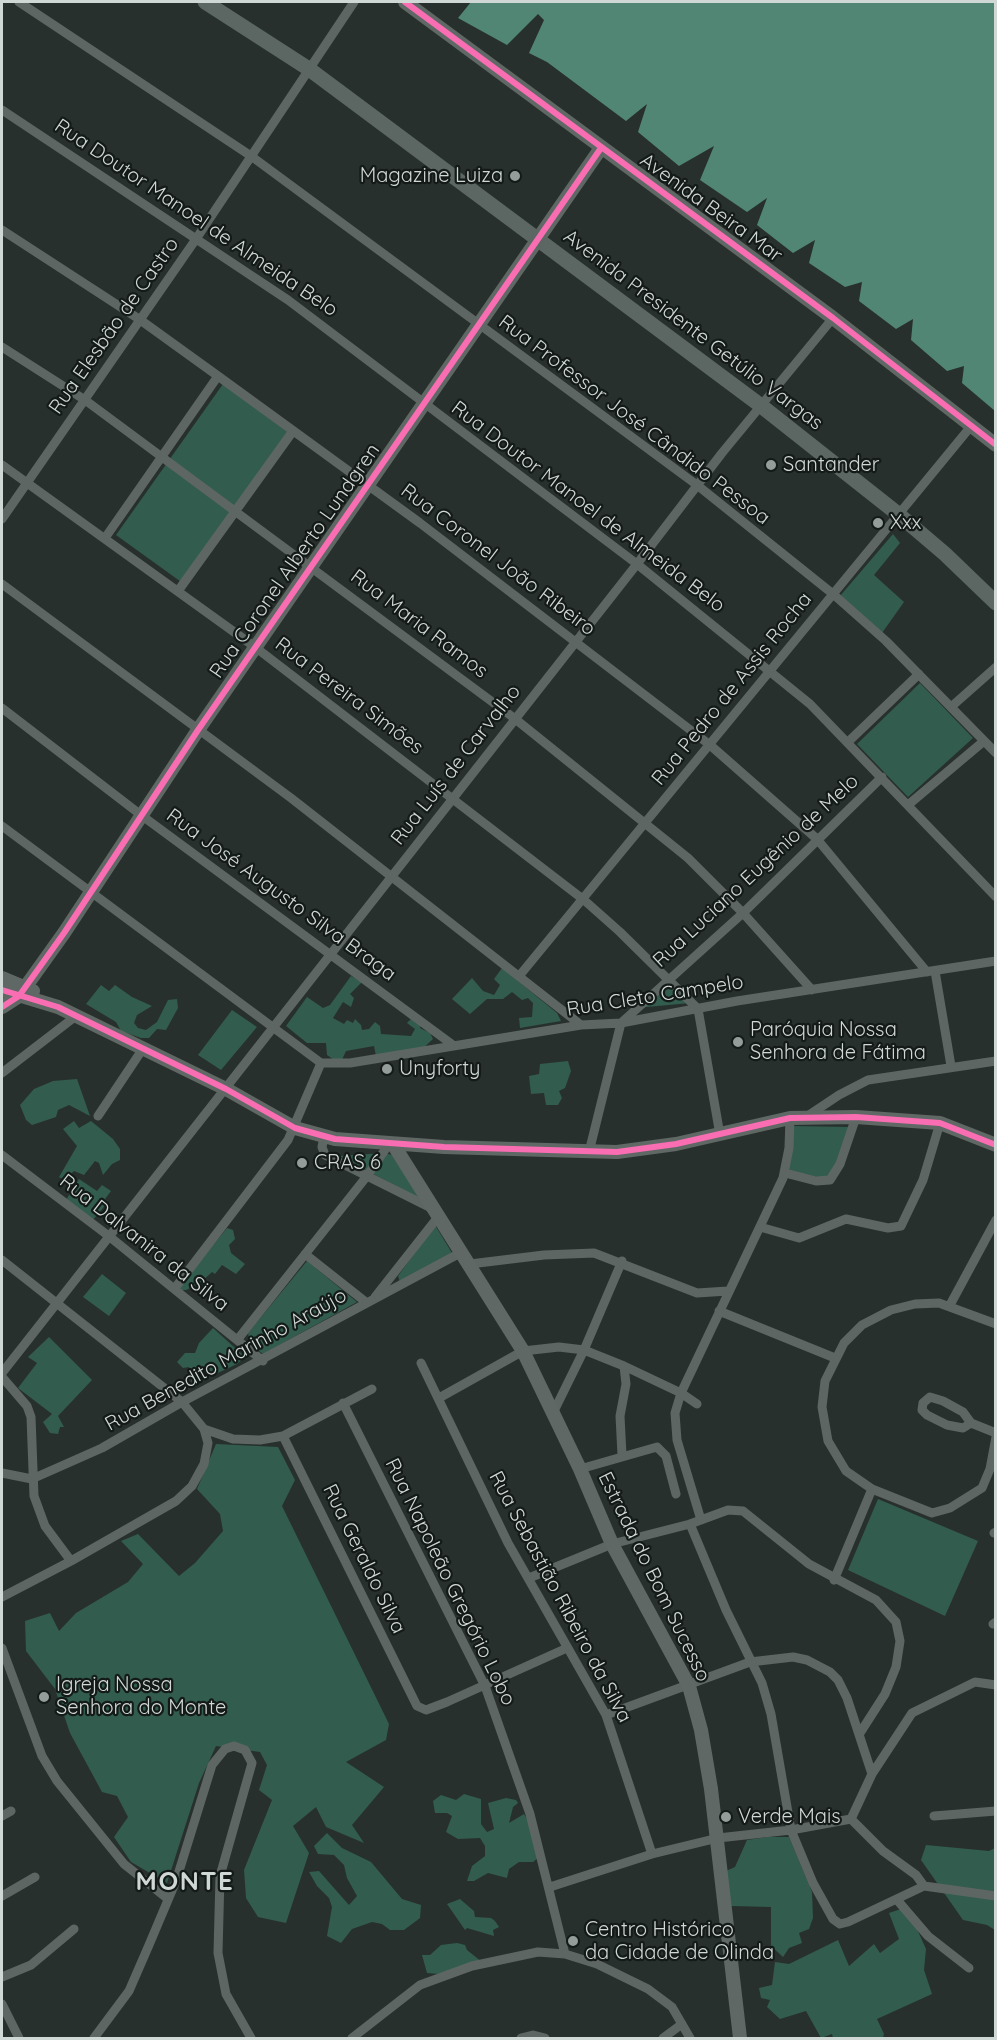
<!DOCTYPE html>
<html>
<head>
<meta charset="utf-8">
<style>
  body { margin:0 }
  #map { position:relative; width:997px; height:2040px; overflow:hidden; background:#28302d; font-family:Quicksand,sans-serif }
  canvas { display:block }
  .frame { position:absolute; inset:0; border:3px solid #d0d8d5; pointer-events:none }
</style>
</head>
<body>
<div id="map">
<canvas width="997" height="2040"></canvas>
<div class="frame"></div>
</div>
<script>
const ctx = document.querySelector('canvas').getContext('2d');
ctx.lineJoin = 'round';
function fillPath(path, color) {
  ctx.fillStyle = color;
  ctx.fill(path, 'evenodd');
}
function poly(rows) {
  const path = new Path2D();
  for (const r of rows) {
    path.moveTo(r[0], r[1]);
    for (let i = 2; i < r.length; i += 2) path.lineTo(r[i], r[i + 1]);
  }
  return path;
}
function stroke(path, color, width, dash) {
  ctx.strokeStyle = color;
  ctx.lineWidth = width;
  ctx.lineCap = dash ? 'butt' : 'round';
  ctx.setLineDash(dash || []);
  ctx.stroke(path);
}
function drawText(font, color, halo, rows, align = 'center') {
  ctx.font = font + ' Quicksand,sans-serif';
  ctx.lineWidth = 4.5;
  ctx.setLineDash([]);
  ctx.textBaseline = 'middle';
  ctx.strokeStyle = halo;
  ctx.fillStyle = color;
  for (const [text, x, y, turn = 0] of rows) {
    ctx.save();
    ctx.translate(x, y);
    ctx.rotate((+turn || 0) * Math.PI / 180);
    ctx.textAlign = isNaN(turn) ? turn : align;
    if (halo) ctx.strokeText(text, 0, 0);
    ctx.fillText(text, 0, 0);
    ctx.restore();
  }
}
fillPath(poly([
  [223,384,288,432,184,584,116,535],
  [893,534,900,543,874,575,904,602,882,633,840,596],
  [920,683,973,738,908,797,857,744],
  [502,968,557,1013,561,1021,520,1028,519,1018,532,1017,533,1003,528,998,522,1000,512,992,503,999,487,999,470,1014,452,999,472,978,483,991,494,995,500,985,494,979],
  [351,976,362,982,350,994,354,998,351,1007,343,1002,333,1018,344,1024,347,1020,353,1023,355,1019,361,1025,362,1030,369,1029,375,1022,380,1026,381,1034,411,1036,415,1029,407,1023,411,1019,421,1024,420,1028,430,1033,433,1039,421,1050,376,1056,374,1046,346,1051,340,1064,327,1055,326,1043,307,1043,286,1026,307,997,323,1008,330,1005],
  [670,983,690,1003,636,1008],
  [101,985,109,991,115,985,132,997,152,1006,137,1015,134,1023,138,1028,146,1030,157,1022,168,1000,177,999,178,1008,166,1030,157,1029,149,1038,141,1038,121,1031,116,1022,86,1004],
  [232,1010,257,1027,221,1070,198,1055],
  [568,1061,571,1071,565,1088,559,1091,562,1098,558,1105,546,1105,544,1093,531,1094,529,1076,539,1074,540,1064],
  [77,1079,90,1116,69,1105,58,1110,56,1117,32,1125,26,1120,20,1105,34,1089,53,1081],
  [74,1121,79,1128,91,1121,113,1139,120,1149,120,1160,112,1164,103,1175,99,1163,95,1161,84,1175,74,1171,64,1180,59,1177,77,1146,63,1129],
  [793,1126,851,1127,835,1170,827,1179,788,1171],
  [385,1153,392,1155,421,1199,339,1156],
  [79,1179,97,1191,102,1185,111,1191,105,1199,108,1202,92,1221,66,1200],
  [435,1225,452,1253,400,1282,398,1276],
  [227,1228,233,1230,235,1239,229,1245,231,1253,245,1264,236,1274,222,1265,215,1274,212,1272,199,1284,186,1290,181,1290,180,1286],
  [307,1261,357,1302,263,1354,250,1344,248,1333],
  [102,1274,126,1293,109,1316,83,1297],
  [213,1328,245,1357,237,1364,192,1385,189,1367,183,1368,177,1362,185,1353,195,1353,199,1343],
  [49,1337,92,1380,58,1416,64,1427,60,1427,58,1434,50,1433,43,1422,52,1414,18,1388,37,1363,28,1357],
  [216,1444,278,1447,295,1480,282,1506,389,1724,386,1740,346,1762,384,1787,352,1825,364,1843,326,1827,316,1807,293,1826,309,1853,286,1923,258,1917,246,1898,244,1870,272,1800,259,1790,267,1765,260,1752,216,1746,199,1783,167,1883,131,1862,114,1837,128,1817,117,1796,102,1792,70,1733,55,1689,26,1651,25,1621,50,1613,59,1631,76,1613,128,1582,143,1564,121,1541,138,1534,179,1576,195,1563,223,1531,220,1514,197,1489],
  [878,1499,978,1541,945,1616,848,1570],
  [464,1794,481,1799,481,1824,487,1832,494,1829,488,1803,506,1798,516,1800,518,1803,513,1807,509,1823,524,1814,534,1829,539,1857,533,1862,519,1862,509,1869,507,1878,488,1873,474,1881,467,1881,472,1866,485,1856,485,1846,480,1838,458,1839,446,1832,452,1816,447,1813,435,1813,433,1801,441,1795,456,1800],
  [327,1833,342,1848,371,1862,402,1899,421,1905,420,1918,404,1930,390,1930,382,1924,372,1922,352,1929,341,1943,327,1936,332,1907,329,1898,317,1886,309,1872,319,1871,349,1905,357,1896,347,1878,344,1865,334,1855,318,1854,314,1846],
  [768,1837,789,1837,812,1892,813,1918,809,1929,799,1933,802,1943,789,1948,783,1957,771,1946,771,1907,731,1906,726,1871,735,1867,747,1840],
  [926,1845,989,1851,995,1848,995,1930,987,1925,963,1920,921,1860],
  [460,1899,474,1911,475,1917,491,1918,495,1921,499,1927,493,1930,494,1936,467,1928,465,1930,447,1904],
  [907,1907,926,1949,924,1970,932,1994,877,2019,884,2034,883,2038,833,2038,832,2034,821,2038,806,2011,780,2019,767,2007,770,2000,761,1998,759,1988,772,1985,775,1962,789,1964,838,1940,849,1966,874,1944,880,1953,899,1939,889,1913],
  [457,1943,465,1945,467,1950,482,1962,439,1974,427,1973,422,1955,430,1955,441,1945]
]), '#325c4e');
fillPath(poly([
  [471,2,995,2,995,411,962,383,964,366,947,371,911,340,913,319,896,329,859,301,862,282,845,287,809,263,815,240,793,253,757,225,767,198,747,212,700,180,714,146,679,166,638,132,647,104,626,121,547,62,529,53,544,20,538,14,507,45,458,18]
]), '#518674');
stroke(poly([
  [19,2,251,156,697,485,833,594,886,641,996,753],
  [2,110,288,300,637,564,810,704,996,897],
  [2,230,139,319,218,376,420,523,710,745,817,839,927,972],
  [2,347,85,400,514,718,688,858,743,913,812,990],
  [2,465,255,647,584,900,620,932,698,1009,720,1135],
  [2,519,196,239,354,2],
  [105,538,218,376],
  [2,584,291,798,581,1025],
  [178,591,293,431],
  [951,707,996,667],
  [2,708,141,815,453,1045],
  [848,742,919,674],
  [908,805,984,741],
  [2,826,321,1063,350,1063,581,1025,621,1023,737,1001,996,961],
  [935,971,951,1066],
  [520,975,972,425],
  [2,1073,76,1016],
  [98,1116,144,1047],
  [806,1117,839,1095,868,1080,996,1061],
  [324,1137,322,1147,325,1155,431,1208],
  [589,1152,621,1023,743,913,882,777],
  [2,1155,110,1237,263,1361],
  [785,1173,816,1181,830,1180,840,1164,856,1117],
  [760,1227,799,1238,846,1219,888,1228,901,1226,923,1180,940,1123],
  [305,1254,367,1303],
  [2,1260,182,1402,204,1429,208,1443,204,1464,192,1486,176,1501,71,1561,2,1597],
  [470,1264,544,1255,594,1253,697,1293,728,1291],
  [175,1288,288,1140,321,1063],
  [375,1297,438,1217],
  [950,1305,996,1220],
  [719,1311,835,1358],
  [996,1324,939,1303,915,1304,891,1310,862,1325,844,1343,825,1381,822,1407,828,1441,846,1471,872,1489,932,1513,950,1508,982,1488,990,1469,996,1437],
  [238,1339,367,1176,389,1144],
  [421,1363,508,1543,606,1715,652,1854],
  [2,1373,637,564,722,453,833,318],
  [2,1377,27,1406,31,1417,34,1496,45,1526,71,1561],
  [439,1398,523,1351,559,1347,584,1350,624,1366,681,1393,697,1404],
  [343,1403,485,1686,530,1814,565,1954],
  [553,1413,584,1350,622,1261],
  [971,1423,963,1428,947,1425,927,1415,922,1410,923,1403,930,1397,943,1401,963,1412,971,1423,996,1433],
  [204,1429,233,1439,260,1440,283,1436,372,1389],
  [283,1436,417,1706,426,1710,447,1702,567,1648],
  [622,1455,620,1416,626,1384,624,1366],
  [580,1469,657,1447,666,1456,676,1494],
  [2,1473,32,1479,102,1448,182,1402,462,1252],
  [701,1520,677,1440,675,1413,681,1393,783,1178,789,1148,790,1118],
  [690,1524,726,1610,762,1683,771,1714,791,1830,813,1883,833,1919,840,1924,848,1922,924,1886],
  [994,1533,996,1532],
  [529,1578,612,1544,690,1524,728,1510,743,1511,809,1564,876,1600,896,1622,900,1641,896,1667,885,1694,860,1733],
  [834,1580,872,1489],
  [993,1624,996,1622],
  [2,1648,42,1756,57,1781,124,1864,168,1899],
  [606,1715,750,1662,793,1657,807,1660,830,1672,838,1680,847,1698,872,1774],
  [2,1816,11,1811],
  [934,1816,996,1811],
  [851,1819,872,1774,912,1713,975,1682,996,1685],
  [851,1819,883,1851,916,1875,924,1886],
  [924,1886,996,1896],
  [550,1887,652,1854,718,1838,791,1830,851,1819],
  [2,1896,35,1877],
  [898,1901,928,1936,969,1968],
  [2,1977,31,1965,74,1929],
  [2,2004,19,2038],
  [94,2038,129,1991,149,1945,176,1881,212,1765,225,1749,234,1746,245,1750,252,1763,220,1876,218,1953,226,1994,251,2038],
  [352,2038,420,1985,472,1966,538,1952,565,1954,597,1964,648,1989,672,2007,690,2038],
  [521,2038,533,2035,545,2038],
  [663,2038,682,2024]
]), '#5e6663', 9);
stroke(poly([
  [405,2,833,318,996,445],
  [2,978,33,991],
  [2,990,58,1007,226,1089,295,1128,335,1139,444,1147,617,1152,676,1144,790,1118,856,1117,940,1123,996,1145],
  [2,1007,19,996,64,933,198,730,601,148],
  [393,1144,523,1351,580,1469,612,1544,689,1686,701,1730,711,1789,740,2038]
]), '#5f6864', 14);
stroke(poly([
  [205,2,309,69,760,405,898,514,945,554,996,603]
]), '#5c6763', 15);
stroke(poly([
  [405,2,833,318,996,445],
  [2,990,58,1007,226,1089,295,1128,335,1139,444,1147,617,1152,676,1144,790,1118,856,1117,940,1123,996,1145],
  [2,1007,19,996,64,933,198,730,601,148]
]), '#f96db3', 6);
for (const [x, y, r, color] of [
  [515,176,6,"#959d9a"],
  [771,465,6,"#959d9a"],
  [878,523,6,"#959d9a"],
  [738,1042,6,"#959d9a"],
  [387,1069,6,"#959d9a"],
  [302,1163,6,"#959d9a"],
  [44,1697,6,"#959d9a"],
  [726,1817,6,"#959d9a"],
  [573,1941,6,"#959d9a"]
]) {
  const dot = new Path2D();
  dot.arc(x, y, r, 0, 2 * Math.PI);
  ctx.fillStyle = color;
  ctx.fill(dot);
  stroke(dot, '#131a17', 2);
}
drawText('20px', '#d0d8d5', '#131a17', [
  ["Magazine Luiza",503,176,"right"],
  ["Santander",783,465],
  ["Xxx",890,523],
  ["Paróquia Nossa",750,1030],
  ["Senhora de Fátima",750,1053],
  ["Unyforty",399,1069],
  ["CRAS 6",314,1163],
  ["Igreja Nossa",56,1685],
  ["Senhora do Monte",56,1708],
  ["Verde Mais",738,1817],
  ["Centro Histórico",585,1930],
  ["da Cidade de Olinda",585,1953]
], 'left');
drawText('20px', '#d0d8d5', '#131a17', [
  ["Avenida Beira Mar",711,208,36],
  ["Rua Doutor Manoel de Almeida Belo",196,218,34],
  ["Rua Elesbão de Castro",114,326,-55],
  ["Avenida Presidente Getúlio Vargas",693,330,37],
  ["Rua Professor José Cândido Pessoa",634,420,37],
  ["Rua Doutor Manoel de Almeida Belo",588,507,37],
  ["Rua Coronel João Ribeiro",498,560,37],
  ["Rua Coronel Alberto Lundgren",295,561,-55],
  ["Rua Maria Ramos",419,624,37],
  ["Rua Pedro de Assis Rocha",732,689,-51],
  ["Rua Pereira Simões",349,696,37],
  ["Rua Luís de Carvalho",456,765,-52],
  ["Rua Luciano Eugênio de Melo",756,871,-43],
  ["Rua José Augusto Silva Braga",281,895,36],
  ["Rua Cleto Campelo",655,996,-9],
  ["Rua Dalvanira da Silva",144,1243,38],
  ["Rua Benedito Marinho Araújo",226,1360,-29],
  ["Rua Geraldo Silva",364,1559,64],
  ["Estrada do Bom Sucesso",654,1577,64],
  ["Rua Napoleão Gregório Lobo",450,1582,64],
  ["Rua Sebastião Ribeiro da Silva",560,1597,62]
]);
ctx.letterSpacing = '1.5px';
drawText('bold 26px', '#d0d8d5', '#131a17', [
  ["MONTE",185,1882]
]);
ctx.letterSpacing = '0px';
</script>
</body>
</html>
